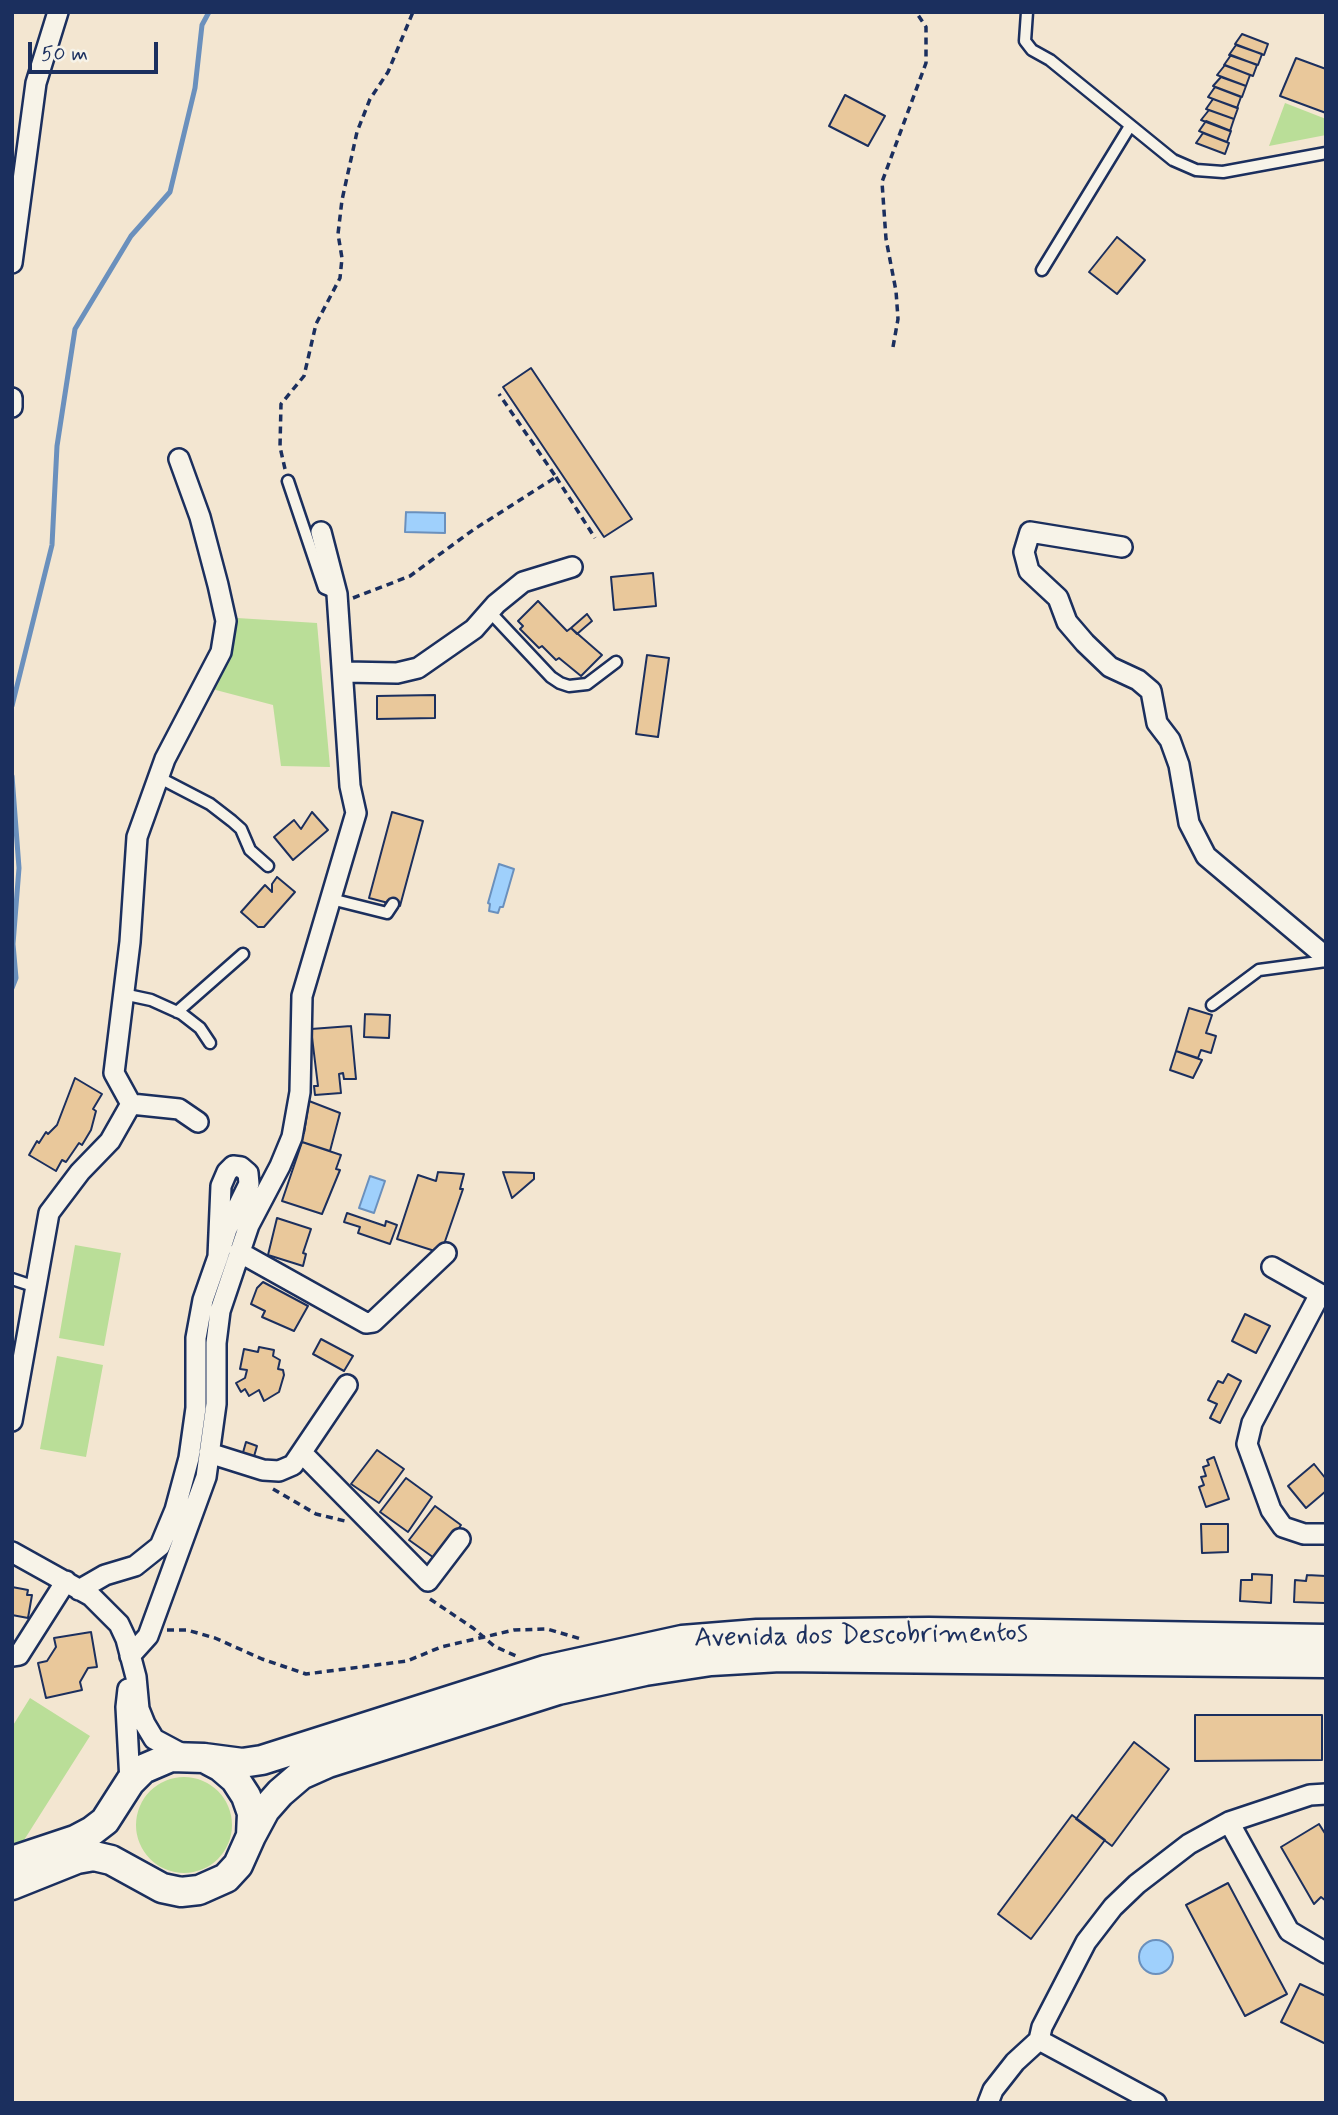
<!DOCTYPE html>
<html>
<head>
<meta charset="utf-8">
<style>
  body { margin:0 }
  #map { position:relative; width:1338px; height:2115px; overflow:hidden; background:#f3e6d1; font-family:Mynerve,sans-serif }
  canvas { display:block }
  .frame { position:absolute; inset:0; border:14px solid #1b2f5e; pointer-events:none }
  .scale { position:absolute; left:28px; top:42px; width:130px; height:32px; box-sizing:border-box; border:4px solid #1b2f5e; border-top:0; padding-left:9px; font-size:21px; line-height:24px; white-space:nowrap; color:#1b2f5e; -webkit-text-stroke:5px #f7f3e8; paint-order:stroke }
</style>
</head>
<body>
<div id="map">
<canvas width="1338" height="2115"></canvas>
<div class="frame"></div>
<div class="scale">50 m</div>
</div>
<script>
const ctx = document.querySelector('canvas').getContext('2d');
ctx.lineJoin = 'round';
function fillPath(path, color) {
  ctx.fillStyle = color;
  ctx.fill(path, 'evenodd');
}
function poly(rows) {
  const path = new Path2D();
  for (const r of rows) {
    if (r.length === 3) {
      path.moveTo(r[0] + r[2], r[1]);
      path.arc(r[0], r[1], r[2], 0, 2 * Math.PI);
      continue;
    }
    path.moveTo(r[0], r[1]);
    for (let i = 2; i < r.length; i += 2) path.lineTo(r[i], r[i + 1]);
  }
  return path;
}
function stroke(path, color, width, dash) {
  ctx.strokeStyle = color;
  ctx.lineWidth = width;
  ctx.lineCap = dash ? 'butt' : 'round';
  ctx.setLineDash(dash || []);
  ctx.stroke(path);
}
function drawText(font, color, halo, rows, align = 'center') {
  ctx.font = font + ' Mynerve,sans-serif';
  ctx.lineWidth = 5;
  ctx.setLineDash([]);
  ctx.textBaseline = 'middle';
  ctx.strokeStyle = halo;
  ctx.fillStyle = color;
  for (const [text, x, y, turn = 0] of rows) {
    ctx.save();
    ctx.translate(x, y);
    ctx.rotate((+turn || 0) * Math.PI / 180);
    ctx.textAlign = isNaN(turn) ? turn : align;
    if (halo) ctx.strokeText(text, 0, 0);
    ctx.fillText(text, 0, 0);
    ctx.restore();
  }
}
fillPath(poly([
  [1285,103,1326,119,1326,135,1269,146],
  [237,618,317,623,330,767,281,766,273,705,212,689,229,652],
  [75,1245,121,1253,104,1346,59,1338],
  [57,1356,103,1365,86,1457,40,1449],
  [30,1698,90,1736,19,1848,12,1844,12,1727],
  [184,1825,48]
]), '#bade98');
const water = poly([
  [406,512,445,513,445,533,405,532,406,512],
  [499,864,514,869,503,907,500,907,498,913,489,911,490,904,488,903,499,864],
  [370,1176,385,1181,374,1213,359,1208,370,1176],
  [1156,1957,17]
]);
fillPath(water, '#9fd0fc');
stroke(water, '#6a90bd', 2);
stroke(poly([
  [12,706,52,545,57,446,75,329,131,236,170,192,195,88,202,25,209,12],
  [12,776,19,868,13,944,16,978,12,988]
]), '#6a90bd', 5);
const building = poly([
  [1242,34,1268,44,1264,55,1235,44,1242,34],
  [1236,45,1262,54,1258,65,1229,55,1236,45],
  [1231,55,1257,65,1253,76,1224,65,1231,55],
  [1296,58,1326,69,1326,113,1280,96,1296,58],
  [1225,65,1250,75,1246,86,1217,75,1225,65],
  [1221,77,1246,86,1242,97,1213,86,1221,77],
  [1215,87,1241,97,1237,108,1208,97,1215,87],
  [845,95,885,116,868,146,829,126,845,95],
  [1213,99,1238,108,1234,119,1206,109,1213,99],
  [1209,110,1234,119,1230,131,1201,120,1209,110],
  [1206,121,1231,131,1227,142,1199,131,1206,121],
  [1203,133,1229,143,1225,154,1196,143,1203,133],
  [1117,237,1145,260,1117,294,1089,272,1117,237],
  [531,368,632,519,604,537,503,387,531,368],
  [653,573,656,606,614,610,611,577,653,573],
  [538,601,567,631,571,628,602,655,581,676,559,658,556,660,542,646,539,648,520,629,523,626,518,621,538,601],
  [587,614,592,621,577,634,571,628,587,614],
  [647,655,669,658,658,737,636,734,647,655],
  [435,695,435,718,377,719,377,696,435,695],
  [312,812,328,830,293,860,274,837,294,820,301,829,312,812],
  [392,812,423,821,400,906,369,898,392,812],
  [277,877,295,892,264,927,258,927,241,912,265,885,272,892,272,884,277,877],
  [1189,1008,1212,1015,1206,1033,1216,1036,1211,1053,1201,1050,1198,1058,1176,1051,1189,1008],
  [365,1014,390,1015,389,1038,364,1037,365,1014],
  [351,1026,356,1079,344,1079,343,1073,339,1074,341,1093,315,1095,314,1086,318,1086,311,1029,351,1026],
  [1176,1051,1202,1060,1193,1078,1170,1070,1176,1051],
  [75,1078,102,1094,93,1109,96,1111,91,1130,82,1145,79,1143,66,1162,62,1160,56,1171,29,1155,37,1141,39,1143,46,1132,48,1134,57,1125,75,1078],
  [309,1101,340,1113,330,1151,296,1140,298,1131,304,1133,309,1101],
  [302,1142,341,1155,336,1169,340,1170,322,1214,282,1201,302,1142],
  [438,1172,464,1174,460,1189,463,1189,441,1253,397,1239,418,1175,436,1181,438,1172],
  [503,1172,534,1173,534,1179,512,1198,503,1172],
  [347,1213,385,1226,386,1221,397,1225,390,1244,358,1233,360,1227,344,1222,347,1213],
  [277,1218,311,1229,303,1253,306,1254,303,1266,268,1255,277,1218],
  [263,1282,308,1306,294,1331,262,1317,265,1311,251,1304,257,1288,263,1282],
  [1245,1314,1270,1326,1256,1353,1232,1341,1245,1314],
  [321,1339,353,1356,344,1371,313,1354,321,1339],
  [259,1347,274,1350,273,1356,280,1360,278,1369,283,1370,284,1375,279,1392,264,1401,259,1390,249,1396,245,1389,241,1392,236,1383,245,1378,247,1370,240,1369,244,1349,258,1352,259,1347],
  [1228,1374,1241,1381,1220,1423,1210,1418,1217,1404,1208,1400,1218,1381,1223,1383,1228,1374],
  [246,1442,257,1446,253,1460,242,1456,246,1442],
  [377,1450,404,1469,379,1503,351,1484,377,1450],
  [1214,1457,1229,1499,1206,1507,1199,1487,1204,1485,1201,1477,1206,1476,1203,1467,1209,1465,1207,1460,1214,1457],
  [1314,1464,1326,1479,1326,1491,1306,1508,1288,1486,1314,1464],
  [406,1478,432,1497,408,1532,380,1512,406,1478],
  [435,1506,461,1525,437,1560,409,1540,435,1506],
  [1201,1524,1228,1524,1228,1552,1202,1553,1201,1524],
  [1252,1574,1272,1575,1271,1603,1240,1601,1241,1580,1252,1580,1252,1574],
  [1307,1575,1326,1576,1325,1603,1294,1602,1295,1580,1306,1581,1307,1575],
  [12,1587,28,1590,27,1595,32,1595,28,1618,12,1615,12,1587],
  [91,1632,97,1667,88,1668,80,1682,82,1690,46,1698,38,1663,47,1661,56,1647,54,1638,91,1632],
  [1195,1715,1322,1715,1322,1760,1195,1761,1195,1715],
  [1134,1742,1169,1769,1112,1846,1076,1819,1134,1742],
  [1072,1815,1105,1840,1031,1939,998,1914,1072,1815],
  [1319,1824,1326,1835,1326,1901,1321,1897,1314,1904,1281,1847,1319,1824],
  [1228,1883,1287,1994,1245,2016,1186,1905,1228,1883],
  [1300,1984,1326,1996,1326,2044,1281,2022,1300,1984]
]);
fillPath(building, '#e9c89b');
stroke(building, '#1b2f5e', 2);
const lane = poly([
  [1027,12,1025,41,1032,50,1050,60,1173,160,1196,170,1223,172,1326,153],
  [1042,270,1130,126],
  [288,481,324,588,336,593],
  [489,611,551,677,560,683,569,686,587,684,616,662],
  [158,777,210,804,232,821,241,829,250,850,268,866],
  [331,899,387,913,393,904],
  [123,994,151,1000,182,1014,200,1028,210,1043],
  [1212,1005,1259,970,1326,961],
  [177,1012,243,954],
  [12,1279,36,1287]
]);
const street = poly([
  [12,263,36,83,58,12],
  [12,398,12,407],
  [1122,547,1030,532,1024,552,1029,571,1058,598,1067,622,1085,643,1110,667,1138,680,1151,691,1157,723,1170,740,1179,765,1189,823,1206,856,1326,957],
  [345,672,397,673,418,668,474,629,496,604,523,582,572,567],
  [131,1104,179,1109,198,1122],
  [239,1252,366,1323,373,1322,446,1253],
  [1272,1267,1320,1294,1252,1423,1247,1444,1271,1510,1283,1527,1304,1534,1326,1534],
  [12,1421,49,1213,80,1172,110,1141,131,1104,114,1073,130,942,137,837,165,759,221,652,226,621,218,585,200,517,179,459],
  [209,1453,263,1470,279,1471,293,1465,347,1385],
  [302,1453,428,1581,460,1539],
  [12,1552,91,1596,119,1624,126,1639,136,1677,139,1709,145,1724,154,1739,184,1755],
  [79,1590,105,1575,135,1566,160,1546,175,1510,189,1458,196,1408,196,1338,203,1300,218,1257,227,1229,249,1184,248,1173,241,1167,233,1166,227,1172,221,1186,218,1257],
  [12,1656,19,1655,66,1581],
  [130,1656,148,1636,206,1477,216,1404,216,1343,220,1311,249,1225,280,1166,292,1137,300,1092,302,996,356,813,350,786,337,594,321,532],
  [128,1689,126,1707,130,1782],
  [1229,1822,1289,1931,1326,1953],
  [1039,2040,1156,2103],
  [988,2103,993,2090,1015,2062,1039,2040,1042,2027,1086,1942,1113,1907,1137,1884,1189,1844,1229,1822,1310,1795,1326,1794]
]);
const secondary = poly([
  [204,1758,242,1763,262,1760,545,1670,682,1640,757,1634,929,1632,1326,1639],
  [251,1836,265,1810,280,1793,301,1775,328,1763,558,1690,645,1671,711,1661,780,1657,1326,1663],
  [12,1861,75,1840,92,1831,105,1821,130,1782,143,1769,171,1757,204,1758,221,1767,235,1779,246,1796,252,1813,251,1836,238,1865,226,1878,199,1890,181,1892,162,1888,111,1860,94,1856,77,1859,12,1885]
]);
stroke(lane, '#1b2f5e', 15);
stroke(street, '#1b2f5e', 24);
stroke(secondary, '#1b2f5e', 33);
stroke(poly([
  [893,347,898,319,896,291,886,239,882,182,926,63,926,27,916,12],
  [285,469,280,447,281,404,304,376,316,324,340,278,342,258,338,234,342,200,357,132,370,99,388,72,413,12],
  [556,477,595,538],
  [353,598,410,576,473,530,556,477,499,394],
  [273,1489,316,1514,345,1521],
  [430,1599,473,1628,494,1646,516,1656],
  [167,1630,187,1630,215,1638,262,1659,306,1674,407,1661,441,1647,514,1630,547,1629,581,1639]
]), '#1b2f5e', 3.5, [7, 5]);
stroke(lane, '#f7f3e8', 10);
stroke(street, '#f7f3e8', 19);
stroke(secondary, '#f7f3e8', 28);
drawText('28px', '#1b2f5e', '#f7f3e8', [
  ["Avenida dos Descobrimentos",861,1637,-1]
]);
</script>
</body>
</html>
